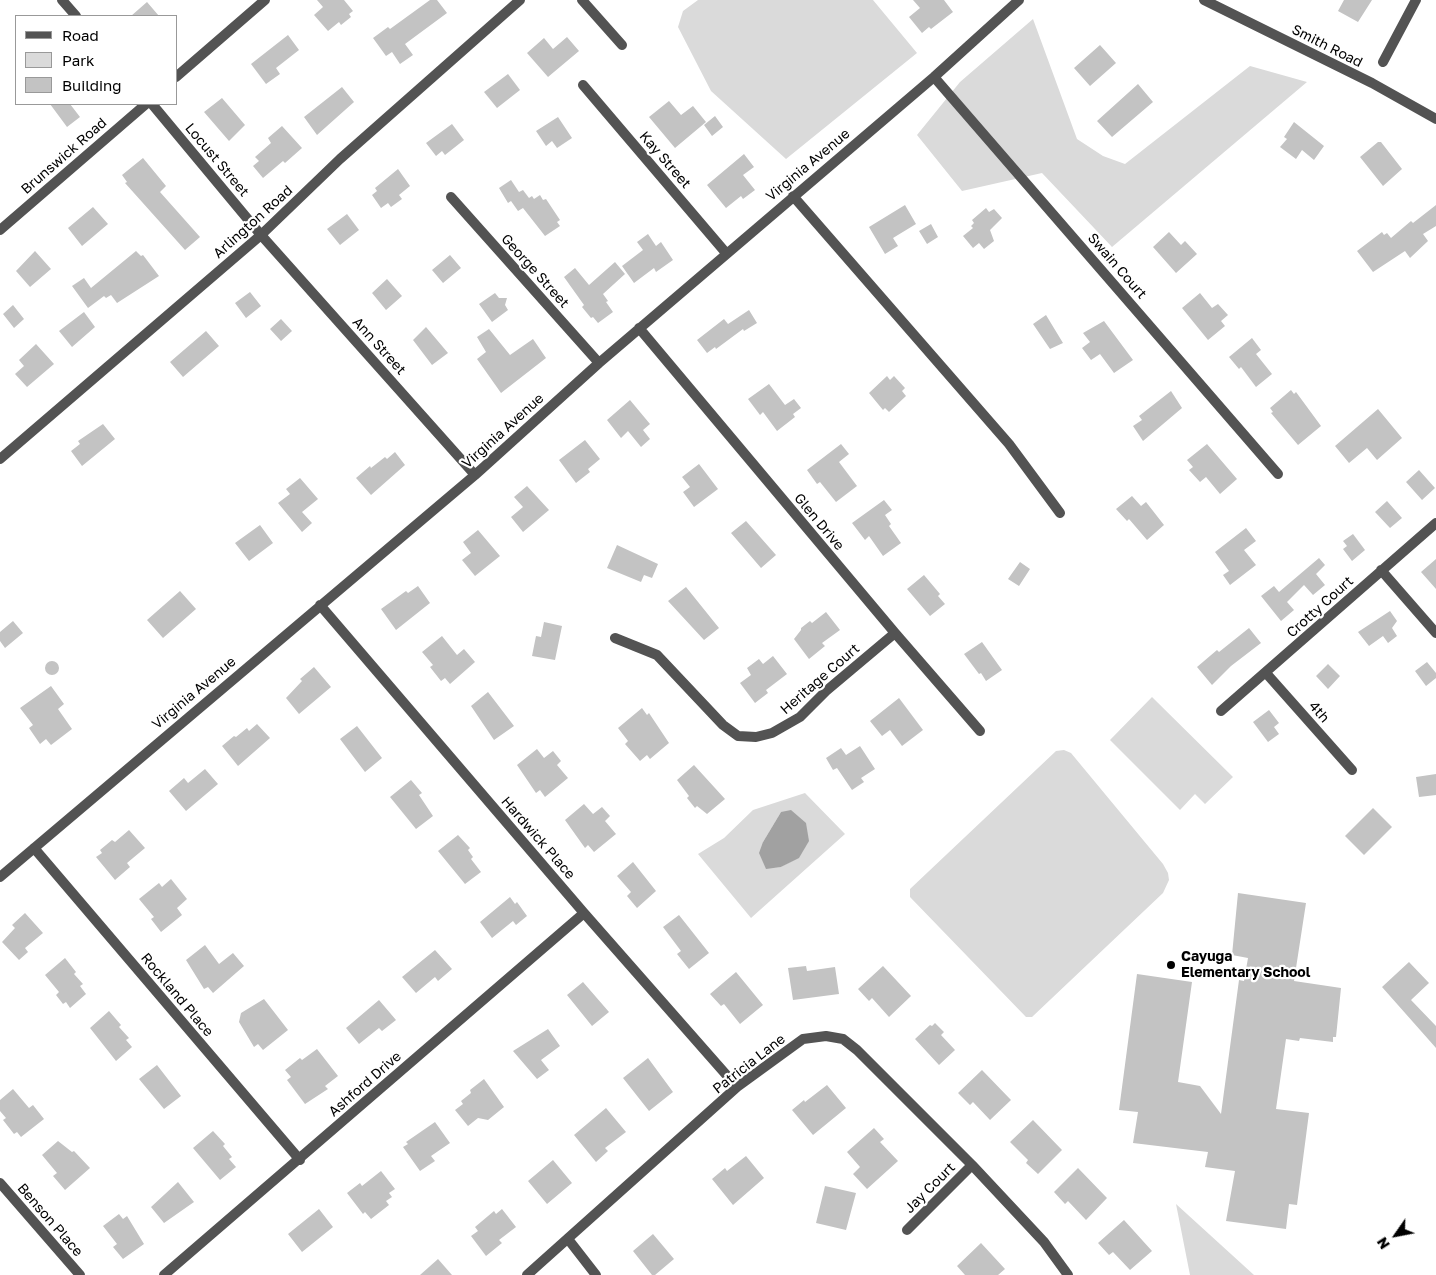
<!DOCTYPE html>
<html>
<head>
<meta charset="utf-8">
<style>
  body { margin:0 }
  #map { position:relative; width:1436px; height:1275px; overflow:hidden; background:#fff; font-family:"Golos Text",sans-serif }
  canvas { display:block }
  .legend { position:absolute; left:15px; top:15px; width:162px; height:90px; box-sizing:border-box; background:#fff; border:1px solid #999; margin:0; padding:6px 9px; list-style:none; font-size:15px; color:#000 }
  .legend li { display:flex; align-items:center; gap:10px; height:25px }
  .legend b { width:25px; border:1px solid #999 }
  .north { position:absolute; left:1371px; top:1210px; width:50px; height:50px; -webkit-text-stroke:4px #fff; paint-order:stroke; rotate:237deg; font-size:14px; font-weight:700; line-height:20px; text-align:center; color:#000 }
  .north::after { content:''; display:block; margin:auto; width:18px; height:22px; background:#000; clip-path:polygon(50% 0,100% 100%,50% 72%,0 100%) }
</style>
</head>
<body>
<div id="map">
<canvas width="1436" height="1275"></canvas>
<ul class="legend">
<li><b style="height:6px;background:#535353"></b>Road</li>
<li><b style="height:14px;background:#dadada"></b>Park</li>
<li><b style="height:14px;background:#c3c3c3"></b>Building</li>
</ul>
<div class="north">N</div>
</div>
<script>
const ctx = document.querySelector('canvas').getContext('2d');
ctx.lineJoin = 'round';
function fillPath(path, color) {
  ctx.fillStyle = color;
  ctx.fill(path, 'evenodd');
}
function poly(rows) {
  const path = new Path2D();
  for (const r of rows) {
    if (r.length === 3) {
      path.moveTo(r[0] + r[2], r[1]);
      path.arc(r[0], r[1], r[2], 0, 2 * Math.PI);
      continue;
    }
    path.moveTo(r[0], r[1]);
    for (let i = 2; i < r.length; i += 2) path.lineTo(r[i], r[i + 1]);
  }
  return path;
}
function stroke(path, color, width, dash) {
  ctx.strokeStyle = color;
  ctx.lineWidth = width;
  ctx.lineCap = dash ? 'butt' : 'round';
  ctx.setLineDash(dash || []);
  ctx.stroke(path);
}
function drawText(font, color, halo, rows, align = 'center') {
  ctx.font = font + ' "Golos Text",sans-serif';
  ctx.lineWidth = 4.5;
  ctx.setLineDash([]);
  ctx.textBaseline = 'middle';
  ctx.strokeStyle = halo;
  ctx.fillStyle = color;
  for (const [text, x, y, turn = 0] of rows) {
    ctx.save();
    ctx.translate(x, y);
    ctx.rotate((+turn || 0) * Math.PI / 180);
    ctx.textAlign = isNaN(turn) ? turn : align;
    if (halo) ctx.strokeText(text, 0, 0);
    ctx.fillText(text, 0, 0);
    ctx.restore();
  }
}
fillPath(poly([
  [698,0,873,0,917,53,786,159,711,91,678,27,683,11],
  [1033,19,1077,139,1103,156,1125,164,1250,66,1307,82,1112,247,1042,173,962,191,917,135,960,82],
  [1152,697,1233,777,1205,804,1195,794,1180,810,1110,740],
  [1064,750,1071,753,1163,864,1168,873,1169,880,1163,893,1032,1017,1026,1017,910,897,910,889,1056,751],
  [805,793,845,834,751,918,698,854,724,838,753,810],
  [781,812,799,857,781,867,766,868,763,842],
  [1176,1204,1254,1275,1190,1275]
]), '#dadada');
fillPath(poly([
  [791,810,806,823,809,841,799,858,781,867,766,869,759,853,763,842,781,812]
]), '#a1a1a1');
fillPath(poly([
  [317,0,344,0,353,11,349,14,351,17,341,25,339,22,328,31,314,15,323,7],
  [430,0,437,0,447,13,405,44,413,55,400,64,392,52,386,56,373,38,388,27,390,29],
  [913,0,944,0,953,12,931,29,929,27,922,33,909,17,920,8],
  [1344,0,1372,0,1358,22,1338,11],
  [147,2,159,16,131,16],
  [288,35,299,50,276,68,280,74,266,84,251,64],
  [567,37,579,51,548,77,527,53,544,38,553,49],
  [1100,45,1116,63,1090,86,1074,68],
  [508,74,520,90,497,108,484,92],
  [1138,84,1153,102,1112,137,1097,121],
  [342,87,354,102,317,135,304,117],
  [222,98,245,125,229,141,204,112],
  [669,101,681,115,693,106,706,122,675,148,649,117],
  [50,104,70,104,80,117,67,127],
  [715,116,723,127,712,136,704,125],
  [558,117,572,138,557,148,552,141,546,146,536,131],
  [1294,122,1324,146,1314,160,1302,150,1296,159,1280,147,1287,139,1284,137],
  [452,124,464,140,445,155,442,151,436,156,426,143],
  [282,126,302,148,285,163,283,161,263,178,253,166,259,161,255,157,271,143,268,138],
  [1378,142,1381,142,1402,169,1383,186,1360,157],
  [744,154,754,167,743,175,755,190,743,199,741,196,726,208,707,185],
  [143,158,166,186,160,192,200,237,185,250,125,183,127,182,122,175],
  [398,169,410,186,399,195,402,199,391,207,388,203,381,208,372,195,377,191,375,188],
  [511,180,519,192,523,190,529,198,532,196,534,199,540,195,543,200,546,199,560,220,557,222,560,226,545,236,523,208,518,211,511,201,508,203,499,188],
  [905,205,916,224,893,238,898,246,885,254,869,227],
  [1436,205,1436,226,1423,234,1428,241,1410,258,1405,251,1373,272,1357,251,1382,232,1384,235,1387,233,1391,238,1411,221,1413,223],
  [93,207,108,224,82,246,68,228],
  [986,208,989,212,994,209,1002,218,990,230,994,241,984,249,979,243,973,248,963,236,973,228,971,226,974,223,972,220],
  [347,214,359,230,340,245,327,229],
  [931,224,938,237,927,244,919,231],
  [1169,232,1181,245,1185,241,1197,254,1176,273,1153,247],
  [648,234,656,246,661,242,673,260,656,272,654,268,634,283,622,266,643,250,637,242],
  [35,251,51,269,30,287,16,271],
  [136,251,141,256,143,255,159,276,117,303,111,295,106,298,104,296,88,308,72,286,84,278,91,288],
  [450,255,461,268,443,283,432,270],
  [615,262,625,274,603,294,608,301,606,302,613,312,598,323,593,317,591,318,582,307,584,305,564,277,575,268,589,285],
  [387,279,402,296,386,310,372,293],
  [250,292,261,306,246,318,235,303],
  [495,293,499,298,507,298,505,305,508,310,492,322,479,304],
  [1200,293,1212,308,1218,304,1228,315,1221,321,1225,326,1208,340,1182,308],
  [13,305,24,319,14,328,3,314],
  [749,310,757,323,744,331,743,329,716,349,715,347,707,353,697,340,724,319,728,324],
  [84,312,95,327,72,347,59,331],
  [1046,315,1063,343,1050,349,1033,324],
  [281,319,292,331,281,341,270,329],
  [1104,321,1133,360,1114,373,1100,354,1091,360,1082,348,1090,342,1083,333],
  [426,327,448,353,432,365,413,340],
  [489,329,510,355,533,339,546,358,501,393,477,359,486,352,477,337],
  [206,331,219,346,183,377,170,362],
  [1252,338,1261,350,1256,354,1272,374,1256,387,1241,367,1239,369,1229,357],
  [36,344,54,364,27,387,15,374,24,366,19,360],
  [887,376,890,380,894,376,905,388,902,391,906,396,889,412,885,408,883,410,869,393],
  [769,384,785,405,794,399,801,408,793,414,795,417,777,431,763,412,760,415,748,399],
  [1291,390,1294,394,1296,392,1321,426,1298,445,1271,413,1273,412,1270,408],
  [1171,391,1182,408,1143,441,1133,426,1142,420,1139,416],
  [630,400,650,424,643,430,650,439,641,447,628,431,621,438,607,420],
  [1378,409,1402,438,1377,460,1367,448,1349,463,1335,446],
  [103,424,115,439,82,466,71,451,80,444,78,441],
  [585,440,600,459,588,469,590,472,576,483,559,460],
  [841,444,849,454,839,462,857,486,836,502,820,482,817,484,807,470],
  [1207,444,1237,479,1220,494,1206,477,1200,482,1189,470,1193,467,1187,460],
  [395,452,405,465,371,495,356,478,370,466,371,468,385,457,387,459],
  [699,464,718,489,694,507,683,492,690,487,682,477],
  [1419,470,1435,488,1422,500,1406,482],
  [300,478,318,499,302,512,312,523,302,532,278,503,290,494,286,489],
  [527,486,549,510,523,532,511,517,523,507,514,497],
  [1132,496,1141,506,1146,502,1164,525,1147,540,1129,519,1127,521,1116,509],
  [884,500,892,510,885,515,891,524,889,526,901,543,883,556,869,536,865,540,852,523],
  [1387,501,1402,518,1390,528,1375,512],
  [746,521,776,555,761,568,731,533],
  [260,525,273,543,249,561,235,543],
  [1246,528,1256,541,1244,550,1256,565,1230,585,1223,575,1229,571,1215,552],
  [478,530,500,556,475,576,462,560,471,553,463,542],
  [1353,534,1365,550,1352,561,1343,549,1347,546,1343,541],
  [617,545,658,564,652,578,644,575,641,582,607,568],
  [1319,558,1325,565,1316,574,1325,585,1313,595,1304,585,1287,602,1294,610,1281,621,1261,596,1274,586,1279,592],
  [1436,559,1436,589,1421,572],
  [1020,562,1030,569,1019,586,1008,579],
  [924,575,940,594,938,596,945,604,930,616,907,589],
  [418,586,430,603,396,630,381,609,406,591,408,593],
  [686,587,719,628,704,640,668,601],
  [180,591,196,609,163,638,147,620],
  [1390,611,1397,621,1392,628,1397,636,1388,643,1383,636,1369,646,1358,632],
  [826,612,840,630,822,643,825,646,809,659,794,639,801,630,801,628,810,621,812,623],
  [13,621,23,633,5,648,0,641,0,632],
  [544,622,562,626,555,660,532,656,536,636,541,637],
  [1249,628,1261,643,1231,666,1212,685,1197,667,1217,650,1219,652],
  [442,636,457,655,464,649,475,662,450,684,445,678,441,681,430,667,433,665,422,652],
  [982,642,1002,670,986,681,981,673,979,674,964,654],
  [773,656,787,674,766,690,768,693,755,703,740,683,751,675,747,668,759,659,763,664],
  [52,668,7],
  [1427,662,1436,673,1436,678,1426,686,1415,671],
  [1328,664,1340,676,1328,689,1316,676],
  [314,667,331,687,299,714,286,698,302,681,300,679],
  [51,686,64,704,58,709,72,729,51,745,46,739,40,744,29,728,33,725,20,708],
  [488,692,514,726,494,740,471,706],
  [899,698,923,730,902,746,890,730,882,736,870,721],
  [642,708,647,715,649,713,669,743,650,759,647,755,640,761,625,744,628,741,618,728],
  [1269,710,1279,723,1274,727,1279,734,1268,742,1253,722],
  [257,724,270,738,238,766,222,746,234,736,236,737,247,728,249,731],
  [357,726,382,758,365,772,340,739],
  [860,746,875,769,861,778,864,782,852,790,837,768,833,770,826,758,841,748,846,755],
  [537,749,544,758,553,751,561,761,557,765,568,778,545,797,540,790,536,793,517,765],
  [694,765,725,799,707,814,697,806,695,808,687,798,689,796,677,780],
  [205,769,218,784,186,811,169,791,184,778,188,783],
  [1436,774,1436,795,1419,797,1416,777],
  [411,780,422,793,419,795,433,816,416,829,390,797],
  [584,804,593,814,602,807,610,816,605,821,616,834,594,852,588,845,585,848,565,820],
  [1373,808,1392,827,1364,855,1345,836],
  [129,830,145,848,127,863,130,867,115,880,96,857,102,853,100,850,112,840,115,842],
  [458,835,470,848,468,850,473,857,471,859,481,872,465,884,438,851],
  [633,862,656,891,637,908,627,896,631,892,617,876],
  [171,879,187,899,177,908,182,915,161,932,151,919,154,917,139,899,159,883,162,887],
  [1238,893,1306,903,1294,981,1341,988,1336,1037,1333,1037,1333,1042,1300,1038,1299,1041,1286,1039,1276,1109,1309,1113,1297,1205,1289,1204,1286,1229,1226,1221,1235,1171,1205,1167,1208,1152,1133,1143,1138,1112,1119,1110,1137,974,1192,982,1178,1082,1200,1086,1221,1114,1239,980,1244,981,1248,958,1232,955],
  [510,897,515,904,517,902,527,916,516,925,513,921,492,938,480,922],
  [25,913,43,933,25,948,28,952,19,960,2,942,15,928,12,925],
  [679,915,709,953,689,969,677,954,681,951,663,927],
  [205,945,219,964,233,953,244,966,213,993,208,987,204,989,186,960],
  [435,950,452,969,438,981,435,977,416,993,402,977],
  [65,958,76,972,74,974,83,984,80,986,86,994,70,1008,66,1002,63,1004,56,995,59,992,45,975],
  [1409,962,1429,983,1411,1000,1436,1026,1436,1048,1382,987],
  [806,966,807,971,835,967,839,994,793,1000,788,968],
  [883,966,911,996,889,1017,872,998,869,1001,858,989],
  [736,972,763,1005,740,1024,724,1004,721,1006,710,994],
  [583,982,609,1012,592,1026,567,995],
  [264,999,288,1030,263,1050,258,1044,254,1047,239,1022,241,1013],
  [379,1000,396,1020,382,1031,379,1028,359,1044,346,1028],
  [109,1011,121,1025,119,1027,129,1038,126,1040,132,1047,116,1061,90,1028],
  [935,1023,944,1032,941,1035,955,1050,939,1065,915,1039,930,1025,932,1026],
  [548,1029,560,1046,541,1060,549,1070,537,1079,513,1051],
  [317,1049,338,1076,325,1086,328,1089,305,1104,287,1080,291,1077,285,1070,300,1058,302,1060],
  [648,1058,673,1092,649,1111,623,1078],
  [157,1065,181,1096,164,1109,139,1079],
  [982,1070,1011,1100,990,1120,973,1102,970,1105,958,1093],
  [484,1079,504,1107,488,1120,478,1118,468,1126,455,1110,463,1104,461,1101,471,1093,470,1090],
  [827,1085,846,1108,813,1135,792,1110,804,1100,805,1102],
  [13,1089,29,1108,33,1105,44,1119,21,1137,17,1132,14,1134,3,1120,6,1118,0,1111,0,1100],
  [606,1108,626,1132,605,1148,608,1151,596,1162,574,1135],
  [1033,1120,1062,1150,1038,1174,1026,1163,1028,1160,1010,1142],
  [435,1122,450,1143,431,1156,435,1161,420,1171,403,1147,408,1144,406,1142],
  [874,1128,884,1139,880,1142,898,1161,867,1189,853,1174,860,1167,847,1152],
  [213,1131,225,1144,223,1146,232,1157,229,1159,236,1167,220,1180,193,1148],
  [58,1141,72,1152,74,1151,90,1168,65,1190,53,1176,57,1173,42,1155],
  [746,1156,764,1178,733,1205,712,1179,725,1168,727,1171],
  [553,1160,572,1183,547,1204,528,1181],
  [1078,1168,1107,1198,1086,1220,1068,1201,1065,1204,1054,1192],
  [381,1171,395,1189,389,1193,392,1197,386,1201,389,1205,371,1219,365,1212,363,1214,347,1193,360,1183,362,1186],
  [178,1182,194,1202,164,1223,151,1207],
  [825,1186,856,1193,846,1230,816,1223],
  [319,1209,333,1227,302,1252,288,1234],
  [502,1209,516,1227,499,1240,502,1243,486,1256,471,1236,478,1231,475,1227,494,1211,496,1214],
  [119,1214,123,1219,127,1216,144,1244,123,1259,113,1247,117,1244,103,1226],
  [1124,1220,1152,1251,1130,1270,1113,1252,1109,1255,1098,1243],
  [653,1234,674,1259,655,1275,652,1275,633,1251],
  [981,1243,1005,1269,998,1275,965,1275,957,1266],
  [438,1259,452,1275,420,1275]
]), '#c3c3c3');
stroke(poly([
  [62,0,76,16],
  [582,0,622,45],
  [1383,62,1416,0],
  [176,77,265,0],
  [934,77,1278,474],
  [583,85,726,253],
  [152,104,261,235,475,475],
  [793,196,1009,444,1060,513],
  [451,197,599,363],
  [0,230,146,104],
  [639,328,895,633,980,731],
  [0,459,261,235,340,159,520,0],
  [1381,570,1436,633],
  [320,605,584,913,737,1087],
  [615,638,657,655,723,725,738,736,756,737,772,733,800,717,826,691,895,633],
  [1266,673,1352,770],
  [1221,711,1436,523],
  [34,848,300,1160],
  [0,877,475,475,599,363,934,77,1019,0],
  [0,1183,80,1275],
  [907,1230,972,1165],
  [568,1239,596,1275],
  [164,1275,584,913],
  [527,1275,737,1087,803,1039,826,1036,843,1039,857,1050,972,1165,1044,1242,1068,1275]
]), '#535353', 10);
stroke(poly([
  [1204,0,1372,83,1436,119]
]), '#535353', 10);
for (const [x, y, r, color] of [
  [1171,965,5,"#000"]
]) {
  const dot = new Path2D();
  dot.arc(x, y, r, 0, 2 * Math.PI);
  ctx.fillStyle = color;
  ctx.fill(dot);
  stroke(dot, '#fff', 2);
}
drawText('14px', '#000', '#fff', [
  ["Smith Road",1327,46,27],
  ["Brunswick Road",64,156,-41],
  ["Locust Street",217,160,50],
  ["Kay Street",665,160,49],
  ["Virginia Avenue",808,165,-40],
  ["Arlington Road",253,222,-42],
  ["Swain Court",1117,266,49],
  ["George Street",535,271,48],
  ["Ann Street",379,346,48],
  ["Virginia Avenue",503,431,-42],
  ["Glen Drive",819,522,50],
  ["Crotty Court",1320,607,-42],
  ["Heritage Court",820,679,-41],
  ["Virginia Avenue",194,693,-40],
  ["4th",1319,712,49],
  ["Hardwick Place",538,838,49],
  ["Rockland Place",177,995,50],
  ["Patricia Lane",749,1064,-38],
  ["Ashford Drive",365,1084,-41],
  ["Jay Court",930,1188,-45],
  ["Benson Place",50,1220,49]
]);
drawText('bold 14px', '#000', '#fff', [
  ["Cayuga",1181,957],
  ["Elementary School",1181,973]
], 'left');
</script>
</body>
</html>
